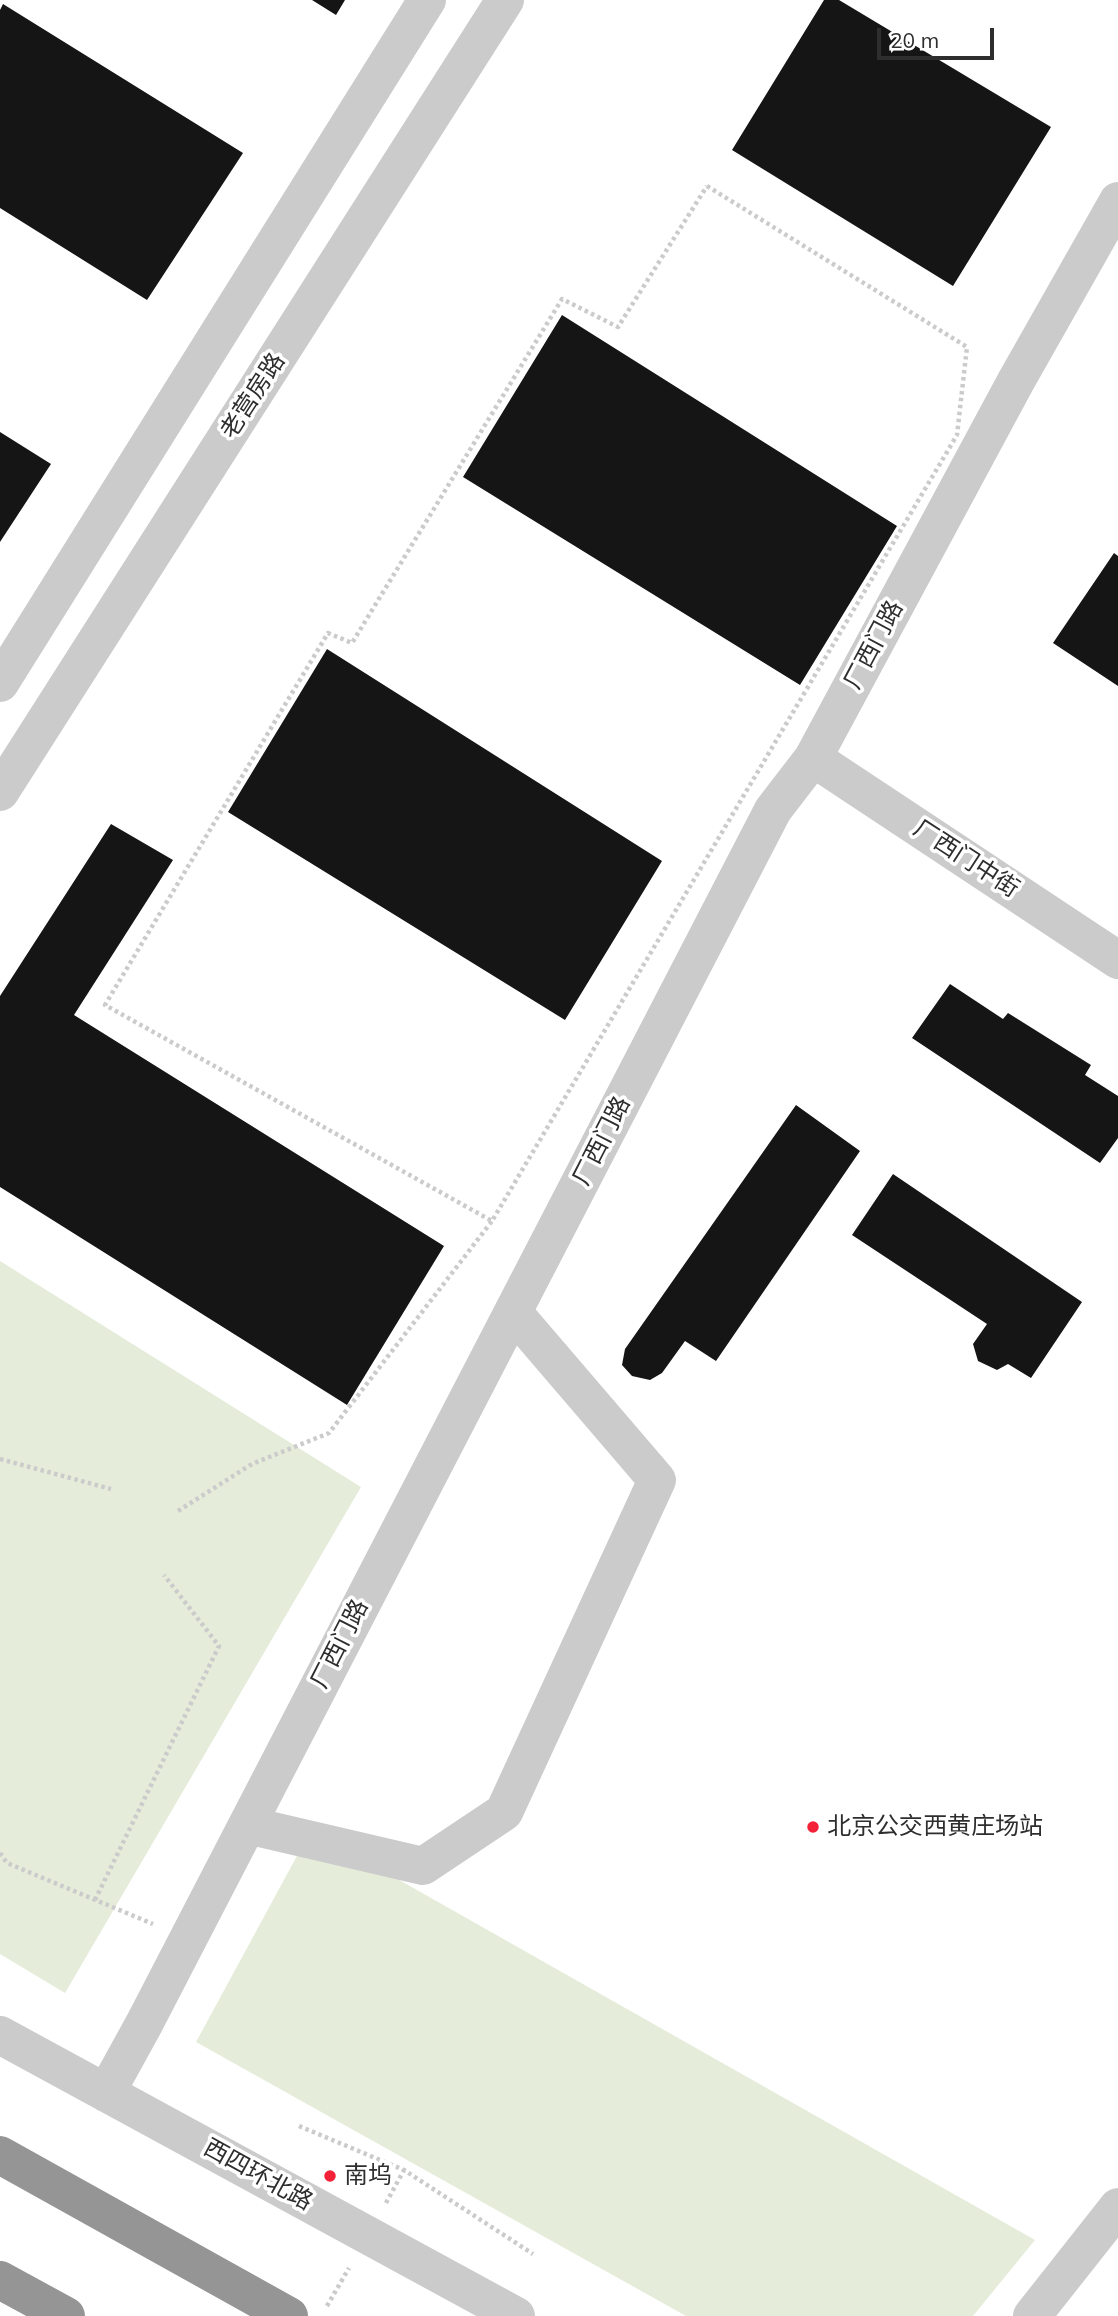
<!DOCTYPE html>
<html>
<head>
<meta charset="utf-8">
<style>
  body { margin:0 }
  #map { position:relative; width:1118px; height:2316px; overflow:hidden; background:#fff; font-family:Mulish,sans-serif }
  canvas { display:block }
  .scale { position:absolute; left:877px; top:28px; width:117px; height:32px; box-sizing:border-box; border:4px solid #2e2e2e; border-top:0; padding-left:9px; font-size:21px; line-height:24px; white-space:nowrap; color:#2e2e2e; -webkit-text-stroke:5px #fff; paint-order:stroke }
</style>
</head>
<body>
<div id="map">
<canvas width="1118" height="2316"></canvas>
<div class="scale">20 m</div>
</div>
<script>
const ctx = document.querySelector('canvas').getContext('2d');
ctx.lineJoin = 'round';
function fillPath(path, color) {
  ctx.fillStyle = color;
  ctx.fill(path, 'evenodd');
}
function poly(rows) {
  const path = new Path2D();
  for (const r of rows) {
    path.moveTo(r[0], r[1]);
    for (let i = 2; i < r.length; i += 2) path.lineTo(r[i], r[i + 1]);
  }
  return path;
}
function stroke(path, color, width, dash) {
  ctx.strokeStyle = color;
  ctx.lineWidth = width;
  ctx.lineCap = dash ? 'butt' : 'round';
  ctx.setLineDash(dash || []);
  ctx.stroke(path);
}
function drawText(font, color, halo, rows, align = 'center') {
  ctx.font = font + ' Mulish,"Noto Sans SC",sans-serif';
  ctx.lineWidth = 7;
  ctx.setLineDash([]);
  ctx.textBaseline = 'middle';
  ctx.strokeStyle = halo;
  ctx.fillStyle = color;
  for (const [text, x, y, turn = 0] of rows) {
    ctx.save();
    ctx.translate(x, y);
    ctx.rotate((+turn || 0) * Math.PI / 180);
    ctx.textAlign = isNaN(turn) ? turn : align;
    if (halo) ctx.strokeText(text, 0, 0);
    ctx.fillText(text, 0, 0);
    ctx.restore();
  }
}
fillPath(poly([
  [0,1261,361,1487,65,1993,0,1954],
  [311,1830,1035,2240,973,2316,686,2316,196,2042]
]), '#e5edda');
fillPath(poly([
  [312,0,345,0,336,15],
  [824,0,839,0,1051,127,953,286,732,150],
  [3,4,243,153,147,300,0,208,0,10],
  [562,315,897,526,800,685,463,477],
  [0,432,51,464,0,542],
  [1114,553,1118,556,1118,686,1053,643],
  [327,649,662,861,565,1020,228,812],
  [111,824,173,860,74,1015,444,1246,347,1405,0,1187,0,996],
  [950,984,1003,1019,1008,1013,1091,1065,1085,1075,1118,1096,1118,1138,1100,1163,912,1038],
  [796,1105,860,1151,716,1361,685,1341,662,1373,650,1380,632,1376,622,1365,625,1349],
  [893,1174,1082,1302,1031,1378,1008,1364,997,1370,978,1361,973,1344,987,1324,852,1235]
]), '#151515');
stroke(poly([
  [707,186,967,347,957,435,492,1221,105,1005,328,633,352,643,562,299,618,327,707,186],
  [0,1459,111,1489],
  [178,1511,252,1464,329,1433,492,1221],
  [0,1853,7,1863,153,1924],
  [95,1900,219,1646,164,1575],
  [299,2126,404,2170,533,2254],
  [386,2203,404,2170],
  [327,2306,349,2268]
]), '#cbcbcb', 4.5, [3.5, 3.5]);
stroke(poly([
  [0,683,427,0],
  [813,758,1118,960],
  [0,792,505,0],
  [247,1825,423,1866,504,1812,657,1480,513,1312],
  [0,2035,516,2316],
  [106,2093,144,2024,773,810,813,758,1016,381,1118,201],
  [1032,2316,1118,2207]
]), '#cbcbcb', 38);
stroke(poly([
  [0,2155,289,2316],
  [0,2280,66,2316]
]), '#959595', 38);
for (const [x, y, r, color] of [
  [813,1827,7,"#f32238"],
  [330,2176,7,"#f32238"]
]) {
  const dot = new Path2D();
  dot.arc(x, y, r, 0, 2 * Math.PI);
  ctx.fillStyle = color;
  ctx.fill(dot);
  stroke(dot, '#fff', 2.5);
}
drawText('24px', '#2e2e2e', '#fff', [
  ["老营房路",253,396,-57],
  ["厂西门路",874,645,-62],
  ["厂西门中街",966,859,33],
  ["厂西门路",602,1141,-63],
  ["厂西门路",340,1644,-63],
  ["西四环北路",258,2175,29]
]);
drawText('24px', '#2e2e2e', '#fff', [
  ["北京公交西黄庄场站",827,1827],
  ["南坞",344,2176]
], 'left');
</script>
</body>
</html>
